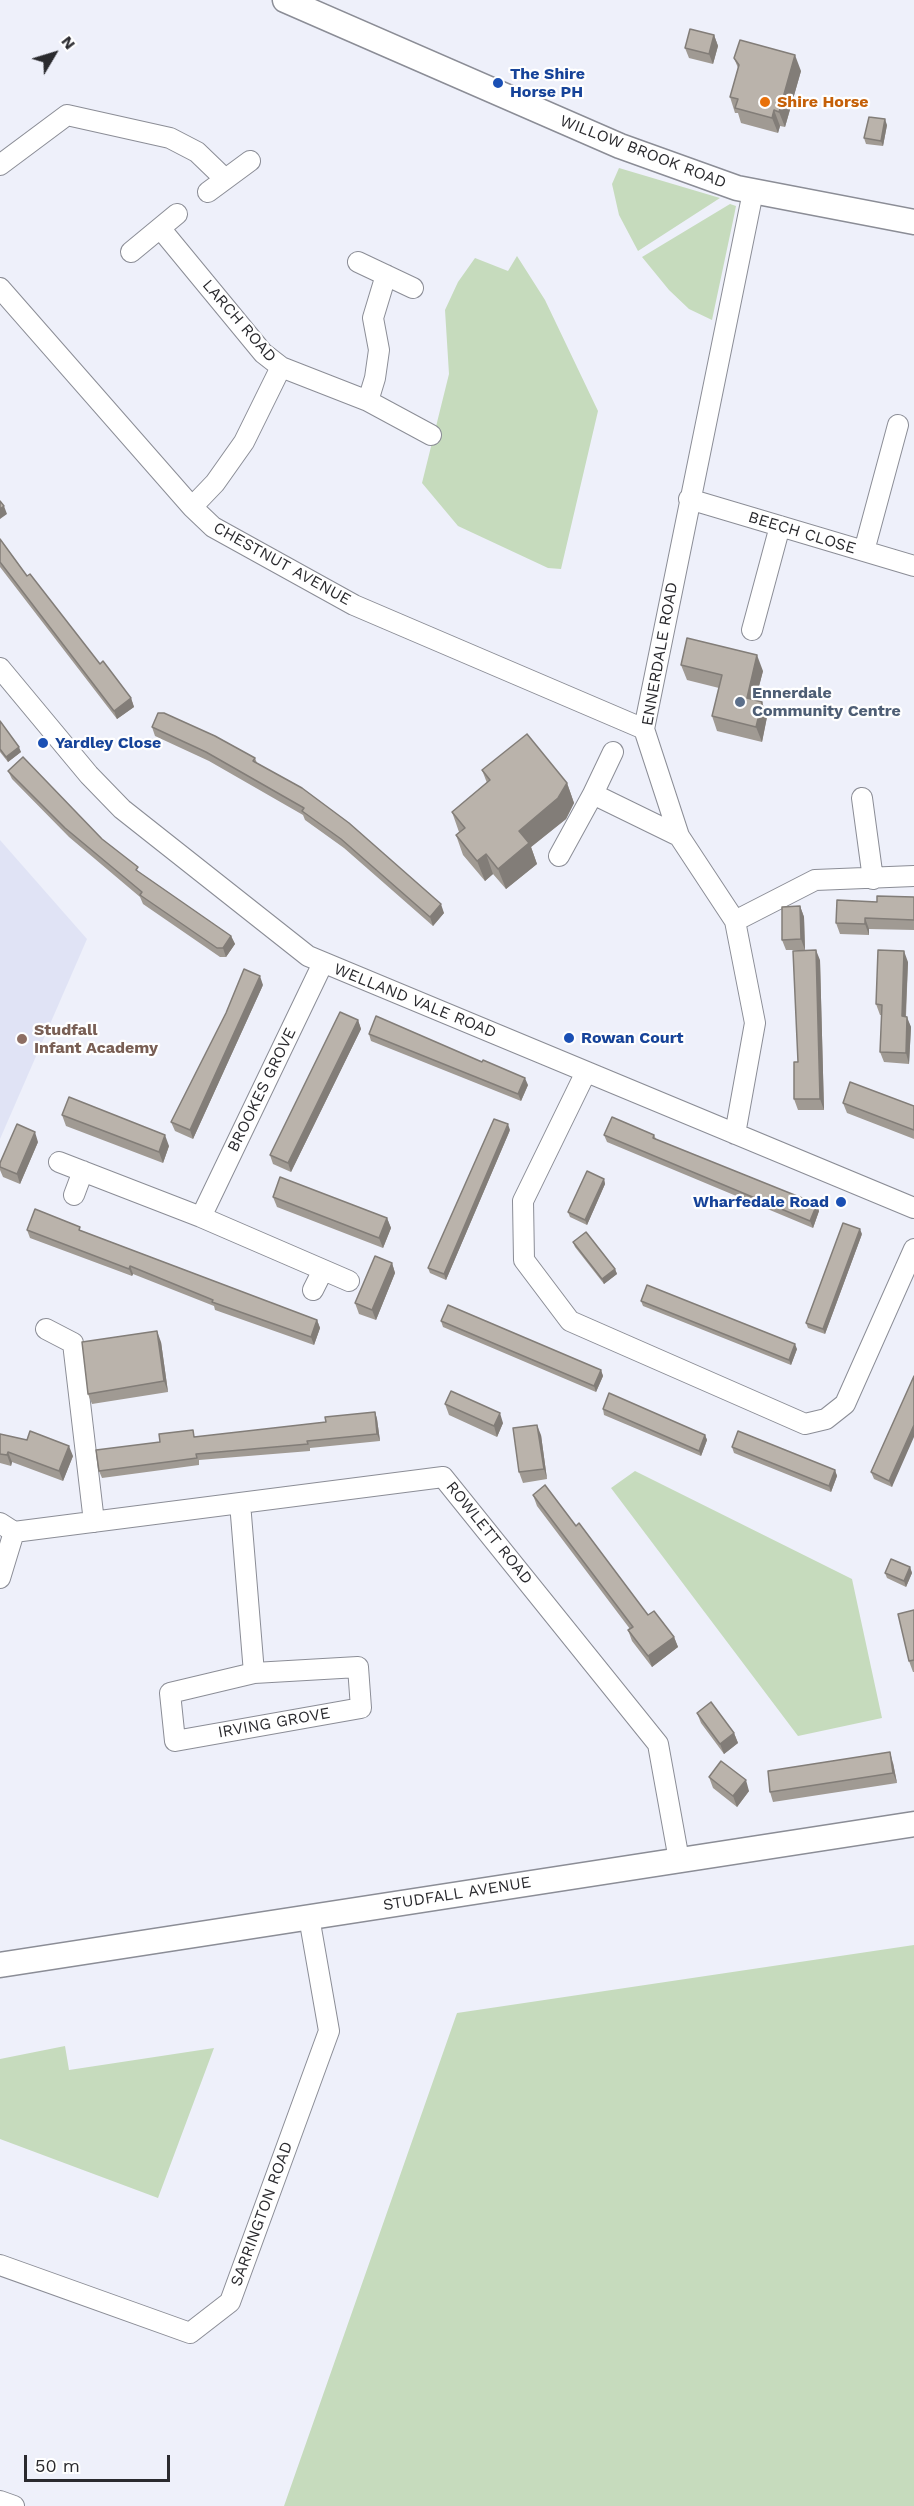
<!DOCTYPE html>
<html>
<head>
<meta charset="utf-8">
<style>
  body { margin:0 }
  #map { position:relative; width:914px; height:2506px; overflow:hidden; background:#eef0fa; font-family:"Work Sans",sans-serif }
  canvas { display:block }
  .north { position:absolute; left:24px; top:24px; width:60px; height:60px; -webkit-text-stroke:4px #fff; paint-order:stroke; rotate:52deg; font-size:16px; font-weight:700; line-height:24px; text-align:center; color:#2a2a2e }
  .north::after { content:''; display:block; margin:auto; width:21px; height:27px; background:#2a2a2e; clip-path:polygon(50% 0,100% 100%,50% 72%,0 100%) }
  .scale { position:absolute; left:24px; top:2455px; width:146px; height:27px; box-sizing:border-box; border:3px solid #2a2a2e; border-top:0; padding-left:8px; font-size:18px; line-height:21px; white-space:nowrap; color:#2a2a2e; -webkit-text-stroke:4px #fff; paint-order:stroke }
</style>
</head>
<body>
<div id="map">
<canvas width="914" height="2506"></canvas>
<div class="north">N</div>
<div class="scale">50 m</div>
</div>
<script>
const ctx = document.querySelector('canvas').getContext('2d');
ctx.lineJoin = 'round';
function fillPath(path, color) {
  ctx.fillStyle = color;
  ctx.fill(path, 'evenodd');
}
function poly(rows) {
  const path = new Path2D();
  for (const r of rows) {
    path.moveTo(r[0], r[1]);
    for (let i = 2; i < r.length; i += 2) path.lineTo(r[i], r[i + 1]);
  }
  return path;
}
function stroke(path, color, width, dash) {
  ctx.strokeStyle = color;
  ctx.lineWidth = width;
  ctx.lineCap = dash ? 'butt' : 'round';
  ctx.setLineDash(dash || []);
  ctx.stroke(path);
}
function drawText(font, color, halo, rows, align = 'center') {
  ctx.font = font + ' "Work Sans",sans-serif';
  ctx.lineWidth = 4.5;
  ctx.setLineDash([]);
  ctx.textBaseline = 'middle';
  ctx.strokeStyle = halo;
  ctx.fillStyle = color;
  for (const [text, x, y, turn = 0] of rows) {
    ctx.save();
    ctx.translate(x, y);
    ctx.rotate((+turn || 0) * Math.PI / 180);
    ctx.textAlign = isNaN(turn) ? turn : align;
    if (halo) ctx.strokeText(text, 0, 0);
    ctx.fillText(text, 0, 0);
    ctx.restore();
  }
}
fillPath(poly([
  [0,840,87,939,0,1139]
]), '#e0e3f5');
fillPath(poly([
  [619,168,720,198,638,251,619,215,612,184],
  [730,204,736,206,734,216,712,320,689,309,669,290,642,257],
  [517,256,545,300,598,411,561,569,548,568,458,526,422,483,449,374,445,310,458,282,475,258,508,271],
  [635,1471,852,1579,882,1718,798,1736,611,1488],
  [914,1945,914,2506,284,2506,457,2013],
  [65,2046,69,2070,214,2048,158,2198,0,2139,0,2059]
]), '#c6dbbd');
const minor = poly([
  [0,165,67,115,170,138,197,152,225,179],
  [208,192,250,161],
  [160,228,263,353,281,367,244,442,215,483,192,507],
  [131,252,177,214],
  [358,262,413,288],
  [0,288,192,507,213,527,354,605,644,729],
  [281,367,368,401,375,378,379,350,373,318,386,275],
  [368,401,431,435],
  [689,499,914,566],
  [864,551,898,425],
  [752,630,780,526],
  [0,668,89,775,122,809,308,956,914,1208],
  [593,794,613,752],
  [862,798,873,879],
  [559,856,593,794,679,836],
  [735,921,815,880,914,876],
  [586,1072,523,1201,524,1260,570,1321,805,1424,826,1419,845,1404,914,1249],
  [735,1134,755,1023,735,921,679,836,644,729,753,192],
  [59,1162,201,1217,323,963],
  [74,1195,83,1171],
  [201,1217,349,1281],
  [313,1290,323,1270],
  [46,1329,73,1343,94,1522],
  [240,1503,254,1673,358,1667,361,1708,175,1741,170,1693,254,1673],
  [0,1523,14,1532,443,1477,658,1744,679,1860],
  [0,1578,14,1532],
  [0,2265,190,2333,230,2302,329,2031,309,1917],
  [0,2501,14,2506]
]);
const tertiary = poly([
  [285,0,620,146,737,188,914,222],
  [0,1965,914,1824]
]);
stroke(minor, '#8b8d96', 22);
stroke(tertiary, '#8b8d96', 27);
stroke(minor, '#fff', 20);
stroke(tertiary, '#fff', 24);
fillPath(poly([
  [714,35,718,46,713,64,689,58,685,48],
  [734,58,801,71,785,127,780,126,778,133,741,123,738,113,735,113,730,97,738,68],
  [887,125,883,146,866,144,864,138],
  [0,539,27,576,100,664,131,698,134,707,117,719,0,567],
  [681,665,763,671,755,700,762,702,767,717,762,742,717,731,712,716,719,688,687,680],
  [0,721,21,752,8,762,0,752],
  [152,727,255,758,257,763,444,913,433,926,344,848,305,820,303,815,209,761,155,736],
  [482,770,567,783,574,803,566,819,531,847,537,864,506,889,493,874,485,881,463,855,456,835,459,832,452,812,487,783],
  [8,771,102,839,139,872,231,936,235,944,226,957,220,957,143,904,140,897,69,837,12,779],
  [914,897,914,930,869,929,869,935,840,934,836,923,877,902],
  [800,906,804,917,805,950,786,950,782,940],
  [820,960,824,1110,798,1110,794,1099,798,1062],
  [908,962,906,1017,911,1027,909,1064,884,1062,880,1052,882,1015,880,1015,876,1004],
  [263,985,193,1139,175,1131,171,1122],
  [358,1020,361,1029,291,1172,273,1164,270,1155],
  [369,1034,528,1085,521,1101,371,1041],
  [843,1103,914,1106,914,1139,847,1113],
  [62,1115,169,1146,163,1163,66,1126],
  [510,1130,446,1280,430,1273,428,1268],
  [604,1135,654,1135,656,1139,819,1211,813,1228,607,1142],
  [38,1142,20,1184,3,1177,0,1170,0,1163],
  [604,1179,605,1184,587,1225,570,1217,568,1212],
  [273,1197,387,1218,391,1228,383,1248,277,1207],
  [27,1230,82,1231,317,1320,320,1328,314,1345,215,1310,214,1306,133,1274,132,1276,30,1238],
  [862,1234,825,1334,808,1328,806,1323],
  [573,1242,615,1269,617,1274,604,1284,575,1247],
  [392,1263,395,1273,376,1320,359,1314,355,1303],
  [641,1301,797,1349,791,1365,643,1306],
  [441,1321,601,1370,603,1376,596,1392,443,1327],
  [161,1342,168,1392,92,1404,88,1394],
  [914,1376,892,1487,874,1479,871,1472],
  [445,1404,503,1423,497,1437,449,1415],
  [603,1409,705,1435,707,1440,701,1456,604,1415],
  [375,1412,377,1419,380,1441,310,1448,310,1451,199,1460,199,1465,102,1478,99,1471],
  [0,1434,73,1456,63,1481,12,1462,11,1466,0,1463],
  [541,1435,547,1479,523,1483,519,1472],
  [732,1447,835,1470,837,1476,831,1492,734,1453],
  [533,1495,576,1526,648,1615,674,1637,678,1647,652,1667,632,1641,628,1630,630,1629,537,1506],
  [910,1567,912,1573,906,1587,887,1578,885,1573],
  [914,1610,914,1672,913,1672,909,1661],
  [697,1713,734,1733,738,1743,724,1754,701,1723],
  [893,1763,897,1783,773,1802,770,1792],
  [709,1777,749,1791,737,1807,713,1788]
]), '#a09a93');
fillPath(poly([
  [714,35,718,46,713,64,709,54],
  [795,55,801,71,785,127,779,112],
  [774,110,780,126,778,133,772,118],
  [885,119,887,125,883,146,881,141],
  [4,506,7,514,0,519,0,509],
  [757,655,763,671,752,714,747,698],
  [131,698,134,707,117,719,114,711],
  [762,702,767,717,762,742,756,727],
  [19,747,21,752,8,762,6,757],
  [567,783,574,803,566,819,531,847,537,864,506,889,498,869,519,831],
  [486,854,493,874,485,881,477,861],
  [441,904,444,913,433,926,430,917],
  [800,906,804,917,805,950,801,939],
  [865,918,869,929,869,935,865,924],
  [231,936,235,944,226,957,223,948],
  [816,950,820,960,824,1110,820,1099],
  [904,951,908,962,905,1027,902,1016],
  [260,976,263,985,193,1139,190,1130],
  [907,1017,911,1027,909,1064,906,1053],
  [358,1020,361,1029,291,1172,288,1163],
  [525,1078,528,1085,521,1101,518,1094],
  [508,1124,510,1130,446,1280,444,1274],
  [35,1132,38,1142,20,1184,17,1174],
  [165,1135,169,1146,163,1163,159,1152],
  [604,1179,605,1184,587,1225,585,1220],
  [817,1204,819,1211,813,1228,810,1221],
  [387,1218,391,1228,383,1248,379,1238],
  [860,1229,862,1234,825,1334,823,1329],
  [392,1263,395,1273,376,1320,372,1310],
  [130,1266,133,1274,132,1276,129,1269],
  [615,1269,617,1274,604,1284,602,1279],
  [317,1320,320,1328,314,1345,311,1337],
  [157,1331,161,1342,168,1392,164,1381],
  [795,1344,797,1349,791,1365,789,1360],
  [601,1370,603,1376,596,1392,594,1386],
  [375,1412,377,1419,380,1441,377,1434],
  [500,1413,503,1423,497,1437,494,1426],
  [537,1425,541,1435,547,1479,544,1469],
  [914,1425,914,1437,892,1487,889,1481],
  [705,1435,707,1440,701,1456,699,1451],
  [69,1446,73,1456,63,1481,59,1471],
  [8,1452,12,1462,11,1466,7,1455],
  [835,1470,837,1476,831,1492,829,1486],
  [910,1567,912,1573,906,1587,904,1581],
  [674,1637,678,1647,652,1667,648,1656],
  [734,1733,738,1743,724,1754,720,1744],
  [890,1752,893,1763,897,1783,893,1773],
  [746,1780,749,1791,737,1807,733,1796]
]), '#827d78');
const building = poly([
  [690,29,714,35,709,54,685,48,690,29],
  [740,40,795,55,779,112,774,110,772,118,735,108,738,99,730,97,739,65,734,58,740,40],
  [869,117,885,119,881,141,864,138,869,117],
  [0,501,4,506,0,509,0,501],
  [0,539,27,576,30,574,100,664,103,661,131,698,114,711,0,562,0,539],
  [687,638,757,655,747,698,762,702,756,727,712,716,722,675,681,665,687,638],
  [158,713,164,713,215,736,255,758,253,761,302,788,349,823,441,904,430,917,341,839,302,811,304,808,206,752,152,727,158,713],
  [0,721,19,747,6,757,0,749,0,721],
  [527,734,567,783,558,798,519,831,529,843,498,869,486,854,477,861,456,835,465,828,452,812,490,780,482,770,527,734],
  [23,757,102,839,138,867,136,870,231,936,223,948,217,948,140,895,142,892,65,828,8,771,23,757],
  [877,896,914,897,914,920,865,918,865,924,836,923,837,900,877,902,877,896],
  [800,906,801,939,782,940,782,907,800,906],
  [816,950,820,1099,794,1099,794,1062,798,1062,793,951,816,950],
  [878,950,904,951,902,1016,907,1017,906,1053,880,1052,882,1005,876,1004,878,950],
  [244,969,260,976,190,1130,171,1122,226,1013,244,969],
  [340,1012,358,1020,288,1163,270,1155,340,1012],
  [376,1016,482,1062,483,1060,525,1078,518,1094,369,1034,376,1016],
  [850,1082,914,1106,914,1130,843,1103,850,1082],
  [69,1097,165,1135,159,1152,62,1115,69,1097],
  [612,1117,654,1135,653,1138,817,1204,810,1221,604,1135,612,1117],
  [494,1119,508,1124,444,1274,428,1268,494,1119],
  [17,1124,35,1132,17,1174,0,1167,0,1163,17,1124],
  [587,1171,604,1179,585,1220,568,1212,587,1171],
  [280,1177,387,1218,379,1238,273,1197,280,1177],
  [35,1209,80,1227,79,1230,317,1320,311,1337,212,1302,213,1300,130,1266,129,1269,27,1230,35,1209],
  [843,1223,860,1229,823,1329,806,1323,843,1223],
  [586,1232,615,1269,602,1279,573,1242,586,1232],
  [375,1256,392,1263,372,1310,355,1303,375,1256],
  [647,1285,795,1344,789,1360,641,1301,647,1285],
  [448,1305,601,1370,594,1386,441,1321,448,1305],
  [157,1331,164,1381,88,1394,82,1342,157,1331],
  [914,1376,914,1425,889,1481,871,1472,914,1376],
  [451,1391,500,1413,494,1426,445,1404,451,1391],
  [609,1393,705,1435,699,1451,603,1409,609,1393],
  [375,1412,377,1434,307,1441,308,1444,196,1454,197,1458,99,1471,96,1450,160,1442,159,1434,193,1430,194,1437,326,1422,325,1417,375,1412],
  [537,1425,544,1469,519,1472,513,1428,537,1425],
  [30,1431,69,1446,59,1471,8,1452,7,1455,0,1454,0,1434,27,1440,30,1431],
  [738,1431,835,1470,829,1486,732,1447,738,1431],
  [545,1485,576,1526,579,1523,648,1615,654,1611,674,1637,648,1656,628,1630,633,1627,533,1495,545,1485],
  [891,1559,910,1567,904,1581,885,1573,891,1559],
  [914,1610,914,1660,909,1661,898,1614,914,1610],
  [711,1702,734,1733,720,1744,697,1713,711,1702],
  [890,1752,893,1773,770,1792,768,1771,890,1752],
  [721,1761,746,1780,733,1796,709,1777,721,1761]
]);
fillPath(building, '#bab3ab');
stroke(building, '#827d78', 1.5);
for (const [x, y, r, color] of [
  [498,83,6,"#1a4fb4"],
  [765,102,6,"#e8710a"],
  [740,702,6,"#5c6f8a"],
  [43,743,6,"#1a4fb4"],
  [569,1038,6,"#1a4fb4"],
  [22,1039,6,"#8d6e63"],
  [841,1202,6,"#1a4fb4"]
]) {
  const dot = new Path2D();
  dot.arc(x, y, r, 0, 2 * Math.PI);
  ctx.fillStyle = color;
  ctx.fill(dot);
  stroke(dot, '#fff', 2);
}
drawText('bold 16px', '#164399', '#fff', [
  ["The Shire",510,74],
  ["Horse PH",510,92],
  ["Yardley Close",55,743],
  ["Rowan Court",581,1038],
  ["Wharfedale Road",829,1202,"right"]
], 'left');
drawText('bold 16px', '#c56008', '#fff', [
  ["Shire Horse",777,102]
], 'left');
drawText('16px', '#2a2a2e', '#fff', [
  ["WILLOW BROOK ROAD",643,152,21],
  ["LARCH ROAD",239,321,49],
  ["BEECH CLOSE",802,533,17],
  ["CHESTNUT AVENUE",282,564,29],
  ["ENNERDALE ROAD",660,654,-80],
  ["WELLAND VALE ROAD",415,1001,22],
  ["BROOKES GROVE",262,1090,-64],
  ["ROWLETT ROAD",489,1533,51],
  ["IRVING GROVE",274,1723,-10],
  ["STUDFALL AVENUE",457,1894,-9],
  ["SARRINGTON ROAD",262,2214,-70]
]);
drawText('bold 16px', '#4e5e75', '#fff', [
  ["Ennerdale",752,693],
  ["Community Centre",752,711]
], 'left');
drawText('bold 16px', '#785e54', '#fff', [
  ["Studfall",34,1030],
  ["Infant Academy",34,1048]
], 'left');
</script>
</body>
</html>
